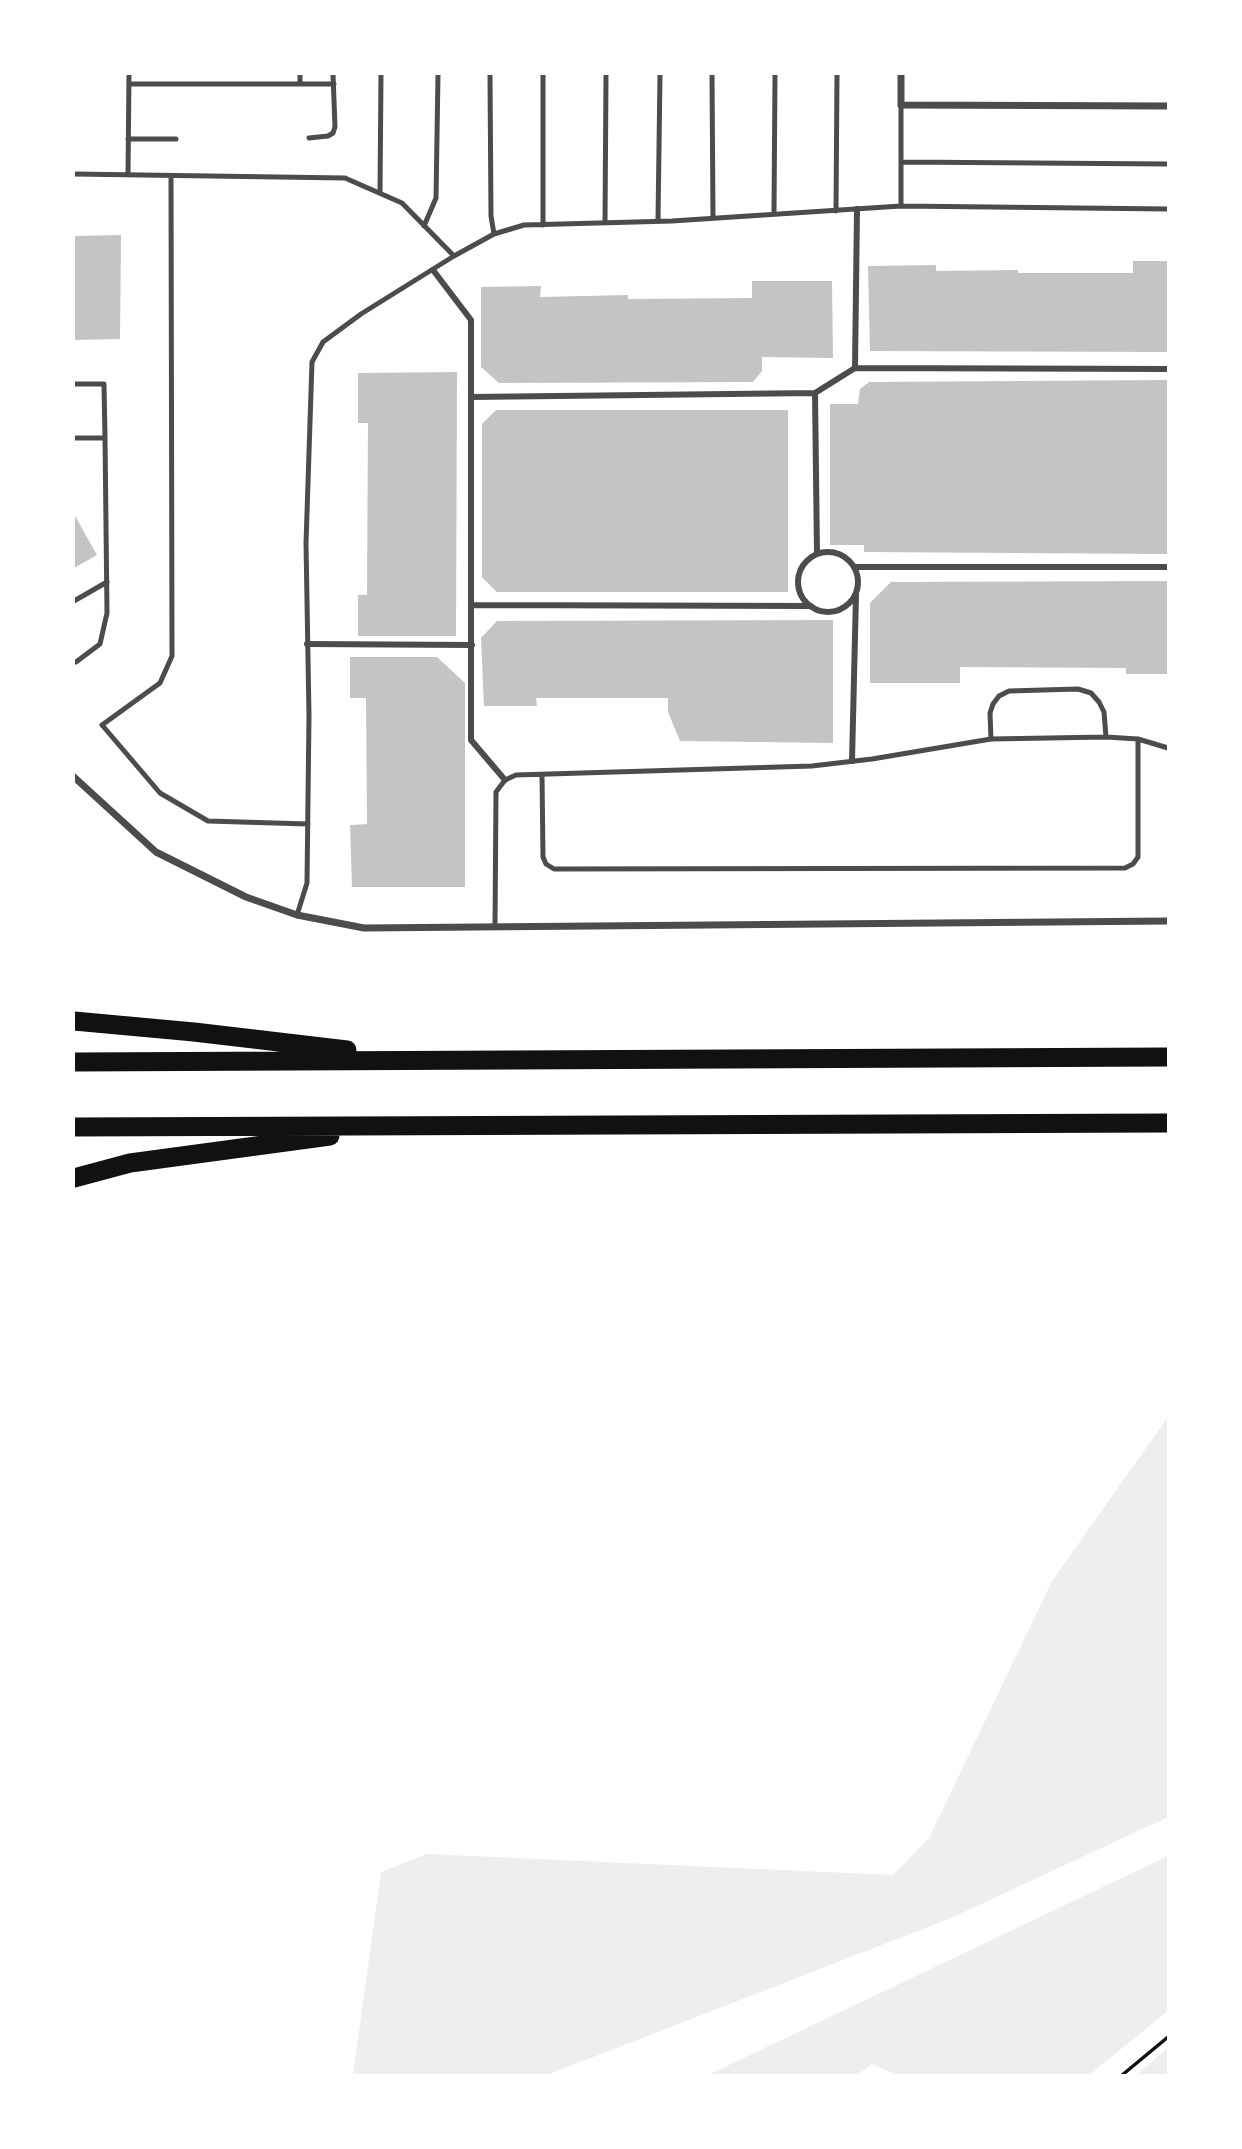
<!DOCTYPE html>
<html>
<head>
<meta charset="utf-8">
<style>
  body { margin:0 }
  #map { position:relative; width:1242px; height:2149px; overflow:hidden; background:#fff; font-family:"Public Sans",sans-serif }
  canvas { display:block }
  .frame { position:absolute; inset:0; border:75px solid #fff; pointer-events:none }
</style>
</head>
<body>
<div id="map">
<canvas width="1242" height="2149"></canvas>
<div class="frame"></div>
</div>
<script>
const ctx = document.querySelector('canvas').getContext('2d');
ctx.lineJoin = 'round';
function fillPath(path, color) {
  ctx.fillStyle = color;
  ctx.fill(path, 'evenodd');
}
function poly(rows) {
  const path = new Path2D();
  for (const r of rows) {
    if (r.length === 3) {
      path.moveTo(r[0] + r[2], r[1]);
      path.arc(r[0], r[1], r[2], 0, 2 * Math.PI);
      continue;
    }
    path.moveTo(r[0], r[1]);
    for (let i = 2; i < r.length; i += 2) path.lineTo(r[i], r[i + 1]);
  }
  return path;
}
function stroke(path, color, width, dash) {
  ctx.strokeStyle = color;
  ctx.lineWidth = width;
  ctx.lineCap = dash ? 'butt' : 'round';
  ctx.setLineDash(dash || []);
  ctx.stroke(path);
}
fillPath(poly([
  [1168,1417,1168,1817,951,1918,547,2075,353,2075,381,1872,427,1854,893,1875,929,1838,1052,1581],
  [1168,1856,1168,2011,1089,2075,898,2075,872,2064,857,2075,708,2075],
  [1168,2048,1168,2075,1136,2075]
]), '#eee');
fillPath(poly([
  [121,235,120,339,74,340,74,236],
  [1133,261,1168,261,1168,352,870,351,868,266,936,265,936,271,1018,270,1018,273,1133,273],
  [752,281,832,281,833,358,762,357,762,371,753,382,499,383,481,367,481,287,541,286,540,297,628,295,628,299,752,298],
  [457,372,456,636,358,636,358,595,367,595,368,423,358,423,358,373],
  [1168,380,1168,554,864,552,864,545,830,545,830,404,858,404,860,389,869,382],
  [496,410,788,410,788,592,497,592,482,577,482,424],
  [74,514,97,555,74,568],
  [1168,581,1168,674,1126,674,1126,668,960,667,960,683,870,683,870,603,891,582],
  [833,620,833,743,680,741,668,712,668,698,536,698,537,706,484,706,481,638,497,621],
  [350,657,437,657,465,683,465,887,352,887,350,825,367,824,366,698,350,698]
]), '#c4c4c4');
stroke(poly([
  [1121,2076,1168,2037]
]), '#111', 3.5);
stroke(poly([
  [300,74,300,84],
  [490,74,491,216,494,234],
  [543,74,543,225],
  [712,74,713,218],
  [129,84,334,84],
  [901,105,901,206],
  [309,138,328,136,333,133,335,127,333,74],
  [128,139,176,139],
  [901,162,1168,164],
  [74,174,345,178,402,203,454,256,494,234,524,225,672,221,901,206,1168,209],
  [128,175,129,74],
  [171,176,172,656,160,683,102,725,160,793,208,821,308,824],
  [380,193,381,74],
  [836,211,837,74],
  [774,214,775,74],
  [658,221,660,74],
  [605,223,606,74],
  [424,226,436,198,438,74],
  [74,384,104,384,105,438],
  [74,438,105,438,107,613,100,644,76,662,74,662],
  [74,601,107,582],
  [991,739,990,713,993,704,999,696,1009,691,1078,689,1091,693,1099,702,1104,712,1106,737],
  [542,775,543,857,546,864,554,869,1125,868,1133,864,1138,857,1138,739],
  [297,915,307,883,309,716,306,543,312,362,323,342,361,314,454,256],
  [495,927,496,792,505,780,516,775,812,766,872,759,991,739,1106,737,1138,739,1168,748]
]), '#4c4c4c', 5);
stroke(poly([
  [857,209,855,368,1168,369],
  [433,270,471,320,471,740,505,780],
  [815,393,855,368],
  [471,397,815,393,817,554],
  [828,582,30],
  [854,567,1168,567],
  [472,605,811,606],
  [307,644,472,645],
  [852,761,856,595]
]), '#4c4c4c', 6);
stroke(poly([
  [901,74,901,105,1168,106],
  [74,777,156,852,246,897,297,915,364,928,1168,921]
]), '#4c4c4c', 7);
stroke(poly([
  [74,1021,194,1032,347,1050],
  [74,1062,1168,1057],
  [74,1127,1168,1123],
  [74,1178,130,1163,330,1136]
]), '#111', 19);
</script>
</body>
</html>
